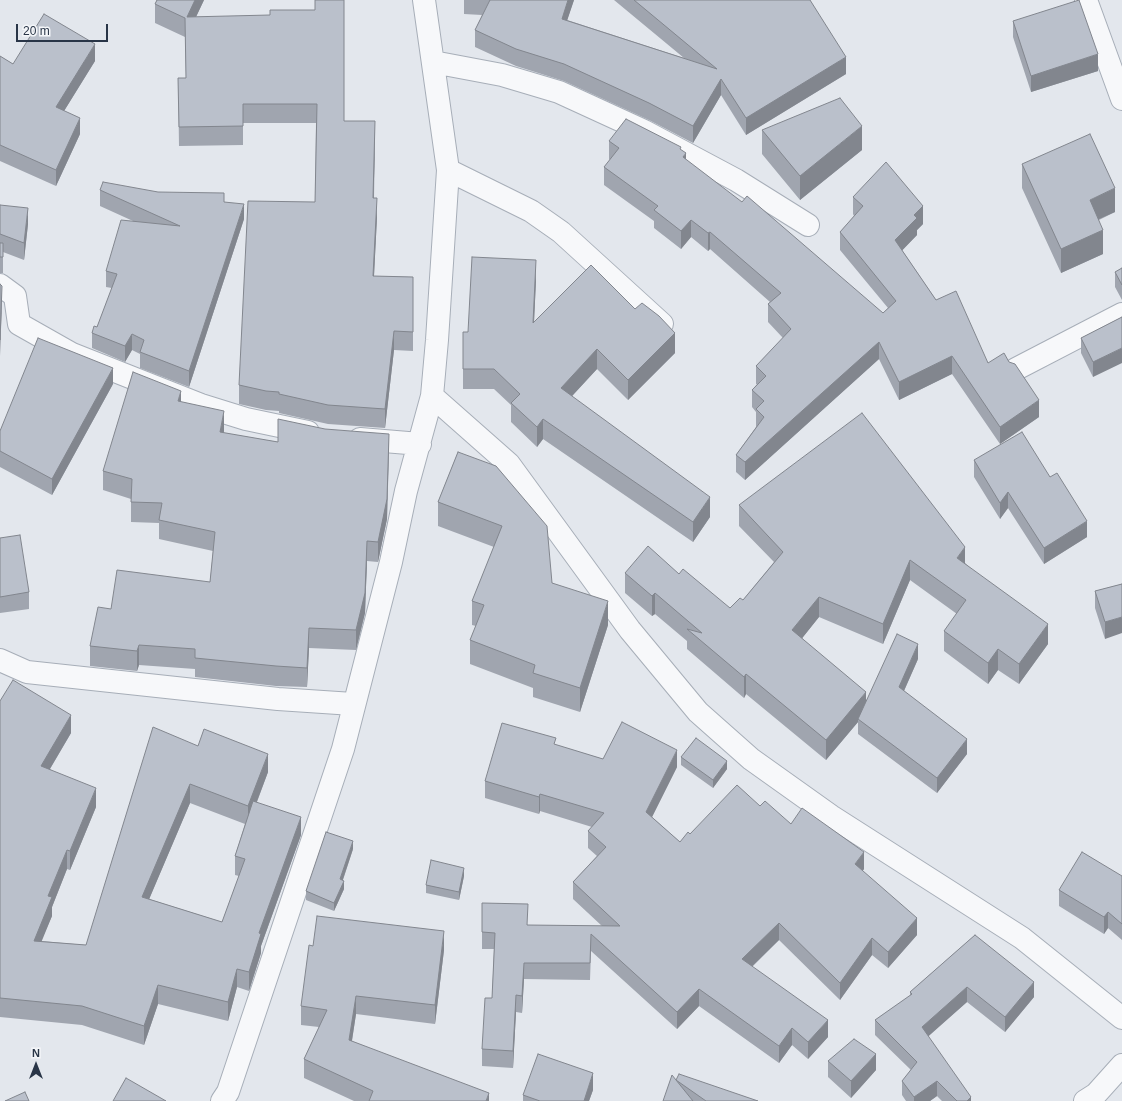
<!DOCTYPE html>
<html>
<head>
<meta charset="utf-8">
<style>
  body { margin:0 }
  #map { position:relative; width:1122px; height:1101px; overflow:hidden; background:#e3e7ed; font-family:Arial,sans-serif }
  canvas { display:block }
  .north { position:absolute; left:16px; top:1045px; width:40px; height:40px; -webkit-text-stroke:3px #f4f6f9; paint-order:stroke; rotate:0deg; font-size:11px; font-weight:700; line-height:16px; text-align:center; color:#293547 }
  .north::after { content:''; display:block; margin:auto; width:14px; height:18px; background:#293547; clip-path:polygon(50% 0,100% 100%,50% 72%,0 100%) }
  .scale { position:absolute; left:16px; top:24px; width:92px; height:18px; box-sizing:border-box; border:2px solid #293547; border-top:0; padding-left:5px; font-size:12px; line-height:14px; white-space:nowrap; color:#293547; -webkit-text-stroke:3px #f4f6f9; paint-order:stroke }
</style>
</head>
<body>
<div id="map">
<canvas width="1122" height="1101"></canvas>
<div class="north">N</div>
<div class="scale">20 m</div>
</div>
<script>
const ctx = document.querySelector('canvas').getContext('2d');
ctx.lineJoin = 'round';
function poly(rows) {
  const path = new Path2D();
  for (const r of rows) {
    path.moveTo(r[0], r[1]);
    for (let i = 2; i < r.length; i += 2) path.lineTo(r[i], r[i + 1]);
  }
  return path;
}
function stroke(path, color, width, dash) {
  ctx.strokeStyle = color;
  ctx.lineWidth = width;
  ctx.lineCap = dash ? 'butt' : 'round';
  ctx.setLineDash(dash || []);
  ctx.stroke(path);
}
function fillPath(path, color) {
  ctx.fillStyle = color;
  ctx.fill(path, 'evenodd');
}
const minor = poly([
  [424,0,448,170,437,340,432,396,509,464,630,630,698,712,751,759,831,816,1022,938,1122,1018],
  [1086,0,1122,99],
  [433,62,502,75,559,92,644,131,736,180,808,225],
  [448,170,531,211,561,232,662,324],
  [0,285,15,296,19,324,72,354,201,405,246,419,308,432],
  [1016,369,1122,314],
  [360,439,420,444],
  [0,660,27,672,278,699,353,704],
  [222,1101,228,1092,343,749,391,562,406,491,432,396],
  [1085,1101,1096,1094,1122,1065]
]);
stroke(minor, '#a7aeb8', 24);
stroke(minor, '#f7f8fa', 22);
fillPath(poly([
  [157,0,204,0,196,17,344,121,375,140,374,198,377,217,374,276,413,277,413,351,394,350,385,428,328,424,279,413,279,411,266,410,239,404,239,385,315,202,316,123,243,123,243,145,179,146,178,78,186,78,185,37,155,23,155,4],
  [464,0,574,0,567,20,684,58,614,0,810,0,846,74,746,135,721,95,693,143,649,120,564,81,516,66,475,47,475,30,482,15,464,14],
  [1013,21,1098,71,1031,92,1013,37],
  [0,56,13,64,95,61,64,111,80,134,56,186,0,161],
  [762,130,862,150,800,200,762,154],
  [609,141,681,150,686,160,883,313,888,308,840,250,840,232,854,216,853,214,853,197,923,224,917,230,917,235,902,250,936,300,988,363,1039,417,1000,444,952,374,899,400,879,359,745,480,736,472,736,455,756,427,756,412,752,407,752,390,757,384,756,384,756,366,783,338,768,322,768,304,770,302,710,249,708,251,691,237,681,249,654,228,654,221,604,185,604,167,610,160,609,159],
  [1022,164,1115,212,1099,220,1103,254,1061,273,1022,188],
  [100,190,158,192,224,202,244,219,189,387,140,368,140,354,132,350,125,362,92,348,92,333,97,327,112,288,106,287,106,271,133,221,100,206],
  [0,205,28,224,24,260,3,252,3,273,0,273],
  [1122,268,1122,300,1115,287,1115,272],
  [536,280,534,322,675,353,628,400,597,369,572,396,710,517,693,542,543,439,537,447,511,422,511,405,494,389,463,389,463,332,468,332],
  [1122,317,1093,377,1081,353,1081,338],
  [113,384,52,495,0,467,0,431],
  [181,402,224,431,224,433,278,442,389,454,387,519,378,562,367,561,365,613,356,650,309,648,307,687,276,686,195,677,195,669,139,665,137,671,90,666,90,646,111,609,210,582,213,551,159,539,159,523,131,522,131,499,103,490,103,471],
  [458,452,552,583,608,625,580,712,533,697,533,688,470,664,470,640,476,626,472,625,472,601,494,547,438,526,438,502],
  [974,460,1087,537,1044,564,1008,508,1000,519,974,477],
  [739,505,965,563,1048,644,1019,684,998,670,988,684,944,651,944,631,957,614,910,580,883,644,819,617,802,638,866,700,918,659,904,691,967,754,937,793,858,734,858,722,826,760,746,694,744,698,687,649,687,641,655,614,652,616,625,593,625,573,679,574,730,608,743,600,774,562,739,526],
  [0,538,29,592,29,609,0,613],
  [1122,584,1105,639,1095,608,1095,591],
  [0,701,71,733,50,769,96,807,70,870,67,869,52,907,52,916,41,941,86,945,198,746,268,772,257,802,301,835,261,946,261,953,249,991,237,987,228,1021,158,1004,144,1045,82,1025,0,1017],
  [190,803,245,824,235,856,235,875,239,876,222,922,149,899],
  [556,745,603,759,677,767,652,817,680,842,690,834,760,806,791,824,864,869,862,871,917,935,888,968,872,955,840,1000,779,940,752,967,828,1037,808,1059,792,1045,779,1063,699,1006,677,1029,591,951,590,980,524,979,522,1013,516,1012,513,1068,482,1066,482,1049,492,998,494,949,482,949,482,903,528,925,602,926,573,899,573,882,597,856,588,848,588,831,592,827,540,811,539,814,485,798,485,781],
  [681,757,727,769,713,788,681,765],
  [353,849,343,880,344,889,334,911,306,900,306,891],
  [464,876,459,900,426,893,426,885],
  [1122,876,1122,940,1108,928,1104,934,1059,906,1059,890],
  [975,935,1034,997,1005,1032,967,1002,928,1036,971,1101,942,1101,937,1096,930,1101,906,1101,902,1095,902,1081,911,1070,875,1035,875,1020,910,996,910,992],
  [313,946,444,950,435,1024,356,1014,352,1041,489,1101,354,1101,304,1078,304,1059,319,1027,301,1025,301,1006],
  [828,1061,876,1070,851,1098,828,1077],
  [676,1080,758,1101,663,1101],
  [593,1090,589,1101,523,1101,523,1095]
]), '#a0a5af');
fillPath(poly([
  [195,0,204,0,187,36,187,17],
  [568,0,574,0,562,36,562,19],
  [95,44,95,61,56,124,56,107],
  [1098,54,1098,71,1031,92,1031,76],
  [846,57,846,74,746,135,746,118],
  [721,79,721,95,693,143,693,126],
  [80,118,80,134,56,186,56,170],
  [375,121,375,140,373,217,373,198],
  [862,126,862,150,800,200,800,176],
  [686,153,686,171,683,157],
  [1115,188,1115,212,1090,223,1090,200],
  [377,198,377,217,373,295,373,276],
  [244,204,244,219,189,387,189,371],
  [923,206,923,224,917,230,917,235,895,258,895,240,914,215],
  [28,208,28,224,24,260,24,243],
  [691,220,691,237,681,249,681,231],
  [1103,230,1103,254,1061,273,1061,249],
  [710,232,710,249,708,251,708,233],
  [536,260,536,280,533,343,533,323],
  [2,286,2,302,0,356,0,340],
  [394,331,394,350,385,428,385,409],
  [675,333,675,353,628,400,628,380],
  [132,334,132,350,125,362,125,346],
  [879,342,879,359,745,480,745,462],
  [1122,348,1122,363,1093,377,1093,362],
  [597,349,597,369,561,408,561,388],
  [952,356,952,374,899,400,899,382],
  [113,368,113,384,52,495,52,479],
  [181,391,181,411,178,401],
  [1039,400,1039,417,1000,444,1000,427],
  [224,411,224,431,220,452,220,432],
  [543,419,543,439,537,447,537,427],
  [389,434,387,519,378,562,378,542],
  [1008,492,1008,508,1000,519,1000,503],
  [710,497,710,517,693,542,693,522],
  [1087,521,1087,537,1044,564,1044,548],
  [367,541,367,561,365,613,356,650,356,630],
  [965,547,965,568,957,558],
  [910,560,910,580,883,644,883,624],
  [655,593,655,614,652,616,652,596],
  [819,597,819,617,792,651,792,630],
  [608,601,608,625,580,712,580,688],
  [1122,617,1122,633,1105,639,1105,622],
  [1048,624,1048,644,1019,684,1019,664],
  [309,628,309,648,307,687,307,668],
  [918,644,918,659,899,702,899,687],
  [139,645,139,665,137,671,137,651],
  [998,649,998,670,988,684,988,663],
  [746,674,746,694,744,698,744,677],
  [866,692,866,712,858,719,858,722,826,760,826,740],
  [71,715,71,733,41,784,41,766],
  [967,739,967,754,937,793,937,778],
  [677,750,677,767,646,829,646,812],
  [268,754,268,772,248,825,248,806],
  [727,761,727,769,713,788,713,780],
  [190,784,190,803,142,916,142,897],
  [96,788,96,807,70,870,70,851],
  [540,794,540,811,539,814,539,797],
  [301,817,301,835,261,946,261,953,249,991,249,972,259,933],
  [353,841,353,849,340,888,340,879],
  [67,850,67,869,52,907,52,916,34,960,34,941,48,896],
  [864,852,864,869,855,881,855,864],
  [464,868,464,876,459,900,459,892],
  [344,881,344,889,334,911,334,903],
  [1108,912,1108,928,1104,934,1104,917],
  [917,918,917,935,888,968,888,952],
  [779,923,779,940,742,976,742,959],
  [444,931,444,950,435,1024,435,1005],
  [872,938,872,955,840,1000,840,983],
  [524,963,524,979,522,1013,522,996],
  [237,969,237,987,228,1021,228,1002],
  [1034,982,1034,997,1005,1032,1005,1017],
  [158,985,158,1004,144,1045,144,1026],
  [967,987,967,1002,922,1042,922,1027],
  [699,989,699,1006,677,1029,677,1012],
  [516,995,516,1012,513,1068,513,1051],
  [356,996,356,1014,349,1059,349,1040],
  [828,1020,828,1037,808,1059,808,1042],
  [792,1028,792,1045,779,1063,779,1046],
  [876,1054,876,1070,851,1098,851,1081],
  [593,1073,593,1090,589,1101,584,1101],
  [937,1081,937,1096,930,1101,914,1101,914,1097],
  [489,1093,489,1101,486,1101],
  [971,1097,971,1101,967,1101]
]), '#82868e');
const building = poly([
  [157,0,195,0,187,17,270,15,270,10,315,10,315,0,344,0,344,121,375,121,373,198,377,198,373,276,413,277,413,332,394,331,385,409,328,405,279,394,279,392,266,391,239,385,248,201,315,202,317,104,243,104,243,126,179,127,178,78,186,78,185,18,155,4,157,0],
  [490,0,568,0,562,19,717,69,634,0,810,0,846,57,746,118,721,79,693,126,649,103,564,64,516,49,475,30,490,0],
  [1079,0,1098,54,1031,76,1013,21,1079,0],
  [44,14,95,44,56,107,80,118,56,170,0,145,0,56,13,64,44,14],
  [840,98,862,126,800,176,762,130,840,98],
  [626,119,681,147,680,149,686,153,683,157,742,202,747,196,883,313,896,301,840,232,863,206,853,197,886,162,923,206,914,215,917,218,895,240,936,300,956,291,988,363,1004,353,1009,362,1015,364,1039,400,1000,427,952,356,899,382,879,342,745,462,736,455,764,417,756,409,764,401,752,390,766,376,756,366,791,329,768,304,781,293,710,232,708,233,691,220,681,231,654,210,658,206,604,167,619,148,609,141,626,119],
  [1090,134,1115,188,1090,200,1103,230,1061,249,1022,164,1090,134],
  [103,182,158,192,224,193,224,202,244,204,189,371,140,352,144,340,132,334,125,346,92,333,94,326,97,327,117,274,106,271,121,220,180,226,100,190,103,182],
  [0,205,28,208,24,243,0,234,0,205],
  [0,243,3,243,3,257,0,257,0,243],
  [472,257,536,260,533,323,591,265,635,309,642,303,659,316,675,333,628,380,597,349,561,388,710,497,693,522,543,419,537,427,511,403,520,394,494,369,463,369,463,332,468,332,472,257],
  [1122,268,1122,285,1115,272,1122,268],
  [0,284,2,286,0,340,0,284],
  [1122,317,1122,348,1093,362,1081,338,1122,317],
  [38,338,113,368,52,479,0,451,0,431,38,338],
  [133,372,181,391,178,401,224,411,220,432,278,442,278,419,325,429,389,434,387,499,378,542,367,541,365,593,356,630,309,628,307,668,276,666,195,658,195,649,139,645,137,651,90,646,98,607,111,609,117,570,210,582,215,532,159,520,162,503,131,502,132,479,103,471,133,372],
  [862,413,965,547,957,558,1048,624,1019,664,998,649,988,663,944,631,966,600,910,560,883,624,819,597,792,630,866,692,826,740,746,674,744,677,687,629,702,633,655,593,652,596,625,573,648,546,679,574,683,569,730,608,740,598,743,600,783,552,739,505,862,413],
  [1022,432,1050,477,1057,473,1087,521,1044,548,1008,492,1000,503,974,460,1022,432],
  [458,452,496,466,547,526,552,583,608,601,580,688,533,673,535,665,470,640,484,605,472,601,502,526,438,502,458,452],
  [20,535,29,592,0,597,0,538,20,535],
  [1122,584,1122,617,1105,622,1095,591,1122,584],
  [897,634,918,644,899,687,967,739,937,778,858,719,897,634],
  [13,680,71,715,41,766,96,788,70,851,67,850,48,896,52,897,34,941,86,945,153,727,198,746,204,729,268,754,248,806,190,784,142,897,222,922,245,859,235,856,253,801,301,817,259,933,261,934,249,972,237,969,228,1002,158,985,144,1026,82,1006,0,998,0,701,13,680],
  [622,722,677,750,646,812,680,842,688,832,690,834,737,785,760,806,765,801,791,824,802,808,864,852,855,864,917,918,888,952,872,938,840,983,779,923,742,959,828,1020,808,1042,792,1028,779,1046,699,989,677,1012,591,934,590,963,524,963,522,996,516,995,513,1051,482,1049,485,998,492,998,495,933,482,932,482,903,528,904,527,925,620,926,573,882,606,847,588,831,604,813,540,794,539,797,485,781,502,723,556,738,554,744,603,759,622,722],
  [696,738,727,761,713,780,681,757,696,738],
  [326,832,353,841,340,879,344,881,334,903,306,891,326,832],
  [1082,852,1122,876,1122,924,1108,912,1104,917,1059,890,1082,852],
  [431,860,464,868,459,892,426,885,431,860],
  [317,916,444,931,435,1005,356,996,349,1040,489,1093,486,1101,369,1101,373,1091,304,1059,327,1010,301,1006,309,945,313,946,317,916],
  [975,935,1034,982,1005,1017,967,987,922,1027,971,1097,967,1101,957,1101,937,1081,914,1097,902,1081,917,1062,875,1020,912,994,910,992,975,935],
  [854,1039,876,1054,851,1081,828,1061,854,1039],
  [538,1054,593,1073,584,1101,540,1101,523,1095,538,1054],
  [679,1074,758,1101,706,1101,676,1080,693,1101,663,1101,672,1075,676,1080,679,1074],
  [126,1078,166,1101,113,1101,126,1078],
  [25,1092,29,1101,5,1101,25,1092]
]);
fillPath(building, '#bac0cb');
stroke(building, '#82868e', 1);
</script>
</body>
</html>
